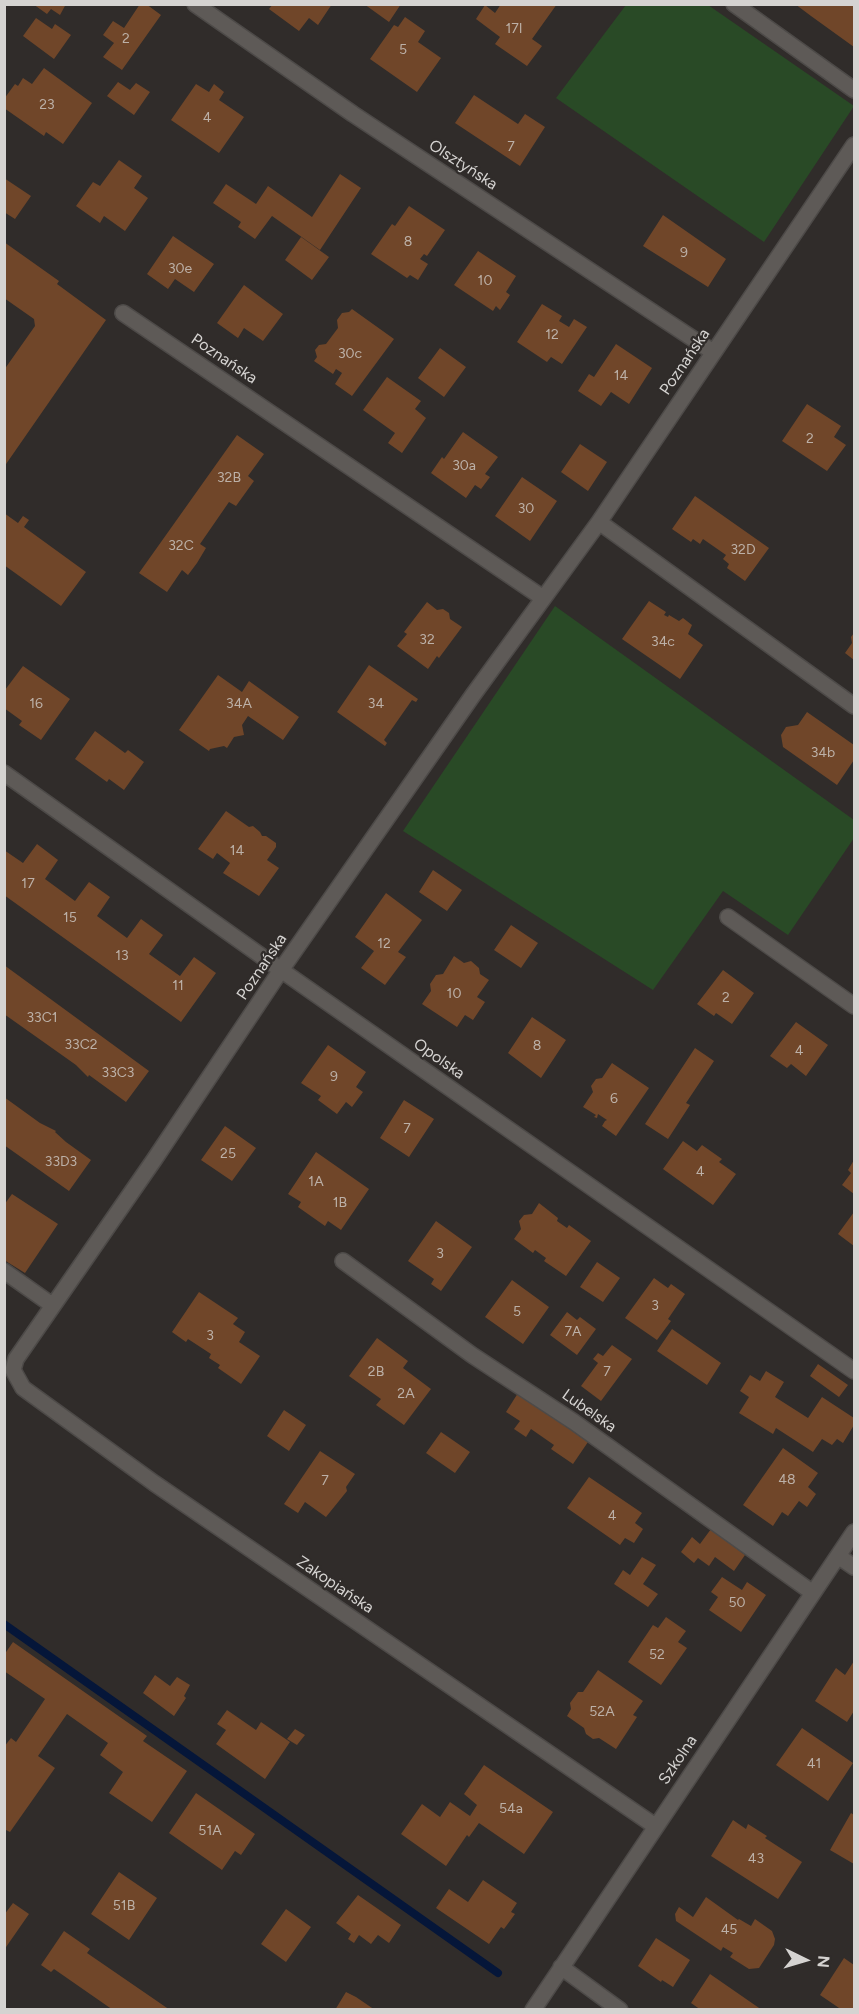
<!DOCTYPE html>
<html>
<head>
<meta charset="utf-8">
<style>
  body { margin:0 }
  #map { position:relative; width:859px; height:2014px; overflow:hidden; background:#302c2a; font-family:Figtree,sans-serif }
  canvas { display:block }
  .frame { position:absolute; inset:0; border:6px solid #d5d3d1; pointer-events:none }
  .north { position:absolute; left:775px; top:1930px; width:60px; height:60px; -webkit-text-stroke:4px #302c2a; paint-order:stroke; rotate:95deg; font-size:16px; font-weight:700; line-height:24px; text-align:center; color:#d5d3d1 }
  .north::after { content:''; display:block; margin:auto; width:21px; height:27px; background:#d5d3d1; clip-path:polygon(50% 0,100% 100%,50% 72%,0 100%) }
</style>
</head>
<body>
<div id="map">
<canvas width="859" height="2014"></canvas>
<div class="frame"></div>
<div class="north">N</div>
</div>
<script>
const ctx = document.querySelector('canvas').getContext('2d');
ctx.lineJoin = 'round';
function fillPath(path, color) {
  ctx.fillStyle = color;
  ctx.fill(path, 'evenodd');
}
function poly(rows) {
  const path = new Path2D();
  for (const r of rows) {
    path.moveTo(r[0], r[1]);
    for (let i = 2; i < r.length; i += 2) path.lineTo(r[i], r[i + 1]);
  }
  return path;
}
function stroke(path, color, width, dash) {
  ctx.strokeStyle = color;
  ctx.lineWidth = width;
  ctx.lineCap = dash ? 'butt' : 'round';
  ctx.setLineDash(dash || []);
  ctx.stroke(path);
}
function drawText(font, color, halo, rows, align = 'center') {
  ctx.font = font + ' Figtree,sans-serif';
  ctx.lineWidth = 4.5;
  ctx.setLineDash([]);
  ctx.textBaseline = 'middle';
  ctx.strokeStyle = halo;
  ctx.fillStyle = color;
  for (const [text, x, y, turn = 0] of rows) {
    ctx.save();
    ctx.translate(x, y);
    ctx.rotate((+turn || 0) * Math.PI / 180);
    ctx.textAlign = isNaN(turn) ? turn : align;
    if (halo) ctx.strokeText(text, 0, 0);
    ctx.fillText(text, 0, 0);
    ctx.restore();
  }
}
fillPath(poly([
  [708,5,854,106,764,242,556,98,626,5],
  [555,606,854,820,854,838,788,935,723,891,653,990,403,831]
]), '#294a26');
stroke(poly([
  [4,1624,498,1973]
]), '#051639', 8);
fillPath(poly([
  [33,4,66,4,60,15,51,9,47,14],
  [140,4,146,4,161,15,122,70,103,57,114,43,103,35,113,21,124,28],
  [273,4,332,4,318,25,309,18,299,31,269,9],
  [364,4,401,4,389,22],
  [501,4,557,4,532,39,542,46,527,66,495,44,500,37,476,19,485,5,495,13],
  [795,4,854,4,854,47,811,16],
  [405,17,425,31,418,42,441,58,417,92,370,59,394,25,398,27],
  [36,18,52,29,55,24,71,35,54,59,23,36],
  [44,68,92,103,63,144,46,132,44,136,4,108,4,99,15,84,18,86,23,78,32,84],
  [118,82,130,90,136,83,150,92,134,115,107,96],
  [196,84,209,92,214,84,224,92,219,100,244,117,219,153,171,120],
  [474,95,518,124,525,114,545,127,520,166,455,123],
  [119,160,142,176,134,188,148,198,125,231,104,216,100,223,76,206,93,182,100,186],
  [340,174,361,188,320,250,272,216,255,239,238,227,241,222,213,203,226,184,256,204,268,186,312,217],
  [4,178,31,196,15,219,4,212],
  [409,206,445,230,427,256,424,254,420,259,428,264,418,280,410,275,407,278,371,254,392,224,395,226],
  [663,215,726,259,708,287,643,246],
  [173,236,214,264,194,292,175,279,168,289,147,274],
  [301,237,329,257,312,280,285,260],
  [4,242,59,281,57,284,106,320,4,467,4,370,35,326,34,319,4,298],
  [478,251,516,276,506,292,510,295,500,310,496,306,493,311,454,285],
  [244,285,283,314,263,341,244,328,238,338,217,323],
  [542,304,562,316,559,321,569,327,574,319,587,327,562,364,551,357,547,362,517,342],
  [352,309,394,339,352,396,335,384,342,373,336,369,333,374,314,361,317,357,315,350,319,345,326,344,338,328,337,320,342,313,349,312],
  [616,344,652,368,629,404,611,392,601,406,578,391,589,374,594,377],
  [440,348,466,367,444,397,418,378],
  [387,377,421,401,415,409,426,418,402,453,388,443,395,433,363,410],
  [807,404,841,426,834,437,846,445,827,471,782,441],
  [463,432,498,457,485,474,490,477,481,489,475,485,466,498,431,473,442,457,444,459],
  [237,435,264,454,248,476,254,481,236,506,229,502,200,544,206,548,197,563,188,575,182,570,167,592,139,573],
  [580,444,607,462,588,491,561,472],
  [522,477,557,501,530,541,495,516],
  [695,496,769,548,745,581,727,568,729,564,723,559,726,555,703,539,700,544,693,539,691,542,672,529],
  [4,513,18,523,23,516,29,520,24,527,86,572,61,606,4,565],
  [649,601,666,612,664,615,668,617,669,615,679,621,683,618,692,625,688,634,703,645,680,679,622,639],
  [427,602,437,610,443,609,449,613,450,619,462,627,439,658,437,656,428,669,397,646,407,634,404,632],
  [854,633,854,660,845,653,852,643,851,637],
  [369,665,418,699,416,702,412,700,384,740,387,743,385,746,337,712],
  [23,666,70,699,41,740,19,725,22,721,4,708,5,690],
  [218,675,242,692,249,681,299,717,283,740,248,716,242,725,244,735,234,737,227,748,224,746,210,749,209,751,179,730],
  [807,712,854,745,854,760,837,785,783,747,781,735,786,727,798,725],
  [95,731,125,753,128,750,144,762,124,790,109,779,107,782,75,759],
  [226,811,249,827,253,826,260,832,262,836,266,836,276,843,276,847,267,860,279,868,259,896,223,873,230,863,217,853,213,859,198,849],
  [37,844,58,860,45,879,75,901,89,882,110,897,97,916,127,938,141,919,163,935,149,954,180,976,194,957,216,973,181,1022,4,895,4,850,23,863],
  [433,870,462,890,447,911,419,892],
  [386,893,422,920,398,952,406,957,385,985,361,968,374,951,355,937],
  [511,925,538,943,521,968,494,950],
  [454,956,464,963,471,961,479,968,480,974,489,980,477,997,485,1002,473,1020,465,1015,457,1027,422,1004,431,991,430,984,436,975,443,974],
  [4,965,149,1071,126,1102,89,1075,88,1077,76,1065,4,1014],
  [723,970,754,993,732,1024,716,1013,714,1016,697,1004],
  [532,1017,566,1040,541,1078,508,1053],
  [796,1022,828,1045,806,1076,791,1064,787,1068,770,1056],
  [328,1045,366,1072,356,1087,363,1092,352,1107,346,1102,337,1114,318,1100,321,1096,301,1083],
  [695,1048,714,1061,686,1103,690,1105,668,1139,645,1124],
  [612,1063,649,1088,616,1136,602,1126,605,1121,607,1120,598,1114,597,1118,594,1117,596,1115,583,1107,593,1092,591,1086,596,1079,602,1078],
  [4,1097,40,1123,56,1131,55,1132,66,1142,91,1160,69,1191,4,1145],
  [404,1100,434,1119,409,1157,380,1138],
  [225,1126,256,1148,232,1181,201,1160],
  [683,1141,697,1151,702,1145,722,1159,719,1162,736,1174,713,1205,663,1169],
  [316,1152,369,1189,341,1230,328,1221,325,1226,298,1207,301,1202,288,1194],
  [854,1160,854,1194,842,1185,851,1173,848,1170],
  [12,1194,58,1224,25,1273,4,1260,4,1205],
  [539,1203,558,1218,557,1221,567,1228,569,1225,591,1241,566,1276,544,1261,546,1258,535,1250,533,1253,514,1239,521,1229,519,1221,524,1215,532,1214],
  [854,1212,854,1246,838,1234],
  [436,1221,472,1247,441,1291,431,1284,434,1279,408,1261],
  [597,1262,620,1278,603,1302,580,1287],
  [654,1278,668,1288,671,1284,685,1294,668,1319,671,1321,657,1340,625,1318],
  [512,1280,549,1307,523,1344,485,1317],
  [199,1292,238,1318,233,1324,245,1332,239,1342,260,1356,241,1384,218,1368,220,1365,209,1358,211,1354,188,1339,186,1342,172,1332],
  [567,1312,577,1320,580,1317,596,1329,577,1355,550,1335],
  [672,1329,721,1363,707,1385,657,1351],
  [377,1338,408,1361,403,1368,431,1389,404,1425,376,1405,381,1399,349,1376],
  [612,1345,632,1359,601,1401,581,1386,598,1363,593,1359,598,1353,603,1356],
  [818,1364,848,1385,839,1397,810,1376],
  [766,1371,784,1382,775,1397,808,1418,822,1397,854,1418,854,1425,843,1443,837,1439,832,1445,822,1439,813,1452,776,1428,773,1434,739,1413,749,1397,740,1391,750,1375,760,1381],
  [518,1393,588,1442,573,1464,551,1449,554,1445,531,1429,526,1437,514,1429,520,1421,506,1412],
  [284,1410,306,1425,289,1451,267,1436],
  [441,1432,470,1452,455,1473,426,1453],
  [783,1448,818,1473,808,1487,816,1494,807,1507,799,1501,788,1516,782,1512,773,1526,743,1505],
  [320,1451,355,1474,346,1487,347,1491,326,1517,305,1502,298,1513,284,1504],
  [589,1477,642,1513,635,1523,643,1529,634,1543,625,1538,620,1545,567,1508],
  [711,1529,745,1555,734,1571,715,1557,709,1566,698,1558,694,1563,681,1552,692,1537,700,1544],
  [642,1557,656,1565,643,1584,658,1594,648,1607,614,1584,623,1570,630,1575],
  [722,1577,742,1590,747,1582,766,1595,741,1632,709,1610,718,1597,711,1592],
  [666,1617,686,1631,678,1642,687,1648,661,1685,628,1662,653,1625,658,1628],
  [13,1642,147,1736,143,1741,187,1771,152,1822,109,1793,123,1772,100,1755,108,1743,67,1714,38,1756,55,1768,10,1832,4,1829,4,1747,11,1738,16,1742,45,1699,4,1671,4,1655],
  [854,1661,854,1711,847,1722,815,1701,836,1668,845,1675],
  [598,1670,643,1701,633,1715,637,1717,616,1749,599,1738,593,1739,586,1734,584,1728,567,1716,571,1709,570,1703,578,1692,583,1692],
  [155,1675,170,1686,177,1677,190,1685,184,1696,186,1698,174,1716,143,1693],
  [227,1710,256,1730,261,1722,290,1742,265,1779,216,1744,226,1730,217,1724],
  [802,1728,853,1763,828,1801,776,1765],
  [295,1729,305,1735,297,1745,287,1739],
  [484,1765,553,1812,524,1854,479,1823,469,1837,467,1835,446,1866,401,1834,422,1804,440,1817,450,1802,470,1816,477,1805,464,1794],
  [196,1793,255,1834,241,1855,235,1851,222,1870,169,1833],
  [851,1813,854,1815,854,1864,830,1850],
  [733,1820,746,1829,748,1824,767,1836,765,1838,802,1862,778,1899,711,1856],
  [119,1872,157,1898,129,1940,91,1914],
  [483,1880,517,1903,511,1912,515,1914,504,1929,501,1927,489,1944,436,1908,449,1889,468,1902],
  [358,1895,401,1925,389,1943,378,1935,371,1944,359,1935,354,1943,348,1939,351,1934,336,1923],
  [706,1897,738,1920,739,1919,751,1926,755,1919,772,1931,775,1939,774,1945,759,1968,749,1969,730,1957,733,1953,723,1947,721,1951,676,1921,675,1914,679,1907,693,1917],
  [13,1903,29,1914,4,1950,4,1915],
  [286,1909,311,1927,286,1962,261,1944],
  [64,1931,90,1949,87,1953,170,2010,113,2010,54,1969,51,1972,41,1965],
  [656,1938,690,1960,673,1987,662,1980,661,1982,638,1966],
  [844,1958,854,1965,854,2010,842,2010,820,1995],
  [710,1974,762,2010,701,2010,691,2003],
  [346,1992,356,1997,375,2010,335,2010]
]), '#704629');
const minor = poly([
  [195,4,353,114,713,352],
  [734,4,854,90],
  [123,313,543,598],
  [599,522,854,706],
  [4,773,281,970,854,1371],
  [728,917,854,1006],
  [343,1261,472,1355,574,1422,813,1593],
  [4,1271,52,1305],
  [838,1556,854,1567],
  [655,1826,154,1483,23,1388,13,1370,16,1359,154,1160,281,970,473,695,599,522,854,145],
  [561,1967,620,2010],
  [533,2010,854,1532]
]);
stroke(minor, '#4d4a48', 18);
stroke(minor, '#5e5a57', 15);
drawText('14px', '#bcb0a7', null, [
  ["17I",514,29],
  ["2",126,39],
  ["5",403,50],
  ["23",47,105],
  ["4",207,118],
  ["7",511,147],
  ["8",408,242],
  ["9",684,253],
  ["30e",180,269],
  ["10",485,281],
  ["12",552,335],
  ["30c",350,354],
  ["14",621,376],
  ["2",810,439],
  ["30a",464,466],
  ["32B",229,478],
  ["30",526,509],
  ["32C",181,546],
  ["32D",743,550],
  ["32",427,640],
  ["34c",663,642],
  ["16",36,704],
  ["34A",239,704],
  ["34",376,704],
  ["34b",823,753],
  ["14",237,851],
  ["17",28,884],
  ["15",70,918],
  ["12",384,944],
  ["13",122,956],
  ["11",178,986],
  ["10",454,994],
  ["2",726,998],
  ["33C1",42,1018],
  ["33C2",81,1045],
  ["8",537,1046],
  ["4",799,1051],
  ["33C3",118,1073],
  ["9",334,1077],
  ["6",614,1099],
  ["7",407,1129],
  ["25",228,1154],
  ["33D3",61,1162],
  ["4",700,1172],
  ["1A",316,1182],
  ["1B",340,1203],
  ["3",440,1254],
  ["3",655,1306],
  ["5",517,1312],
  ["7A",573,1332],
  ["3",210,1336],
  ["2B",376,1372],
  ["7",607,1372],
  ["2A",406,1394],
  ["48",787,1480],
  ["7",325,1481],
  ["4",612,1516],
  ["50",737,1603],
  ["52",657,1655],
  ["52A",602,1712],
  ["41",814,1764],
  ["54a",511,1809],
  ["51A",210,1831],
  ["43",756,1859],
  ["51B",124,1906],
  ["45",729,1930]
]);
drawText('16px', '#d5d3d1', '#302c2a', [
  ["Olsztyńska",463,165,33],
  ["Poznańska",224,359,34],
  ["Poznańska",685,362,-56],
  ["Poznańska",262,967,-56],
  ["Opolska",439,1059,35],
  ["Lubelska",589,1411,35],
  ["Zakopiańska",335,1585,34],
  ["Szkolna",678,1760,-56]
]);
</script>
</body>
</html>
